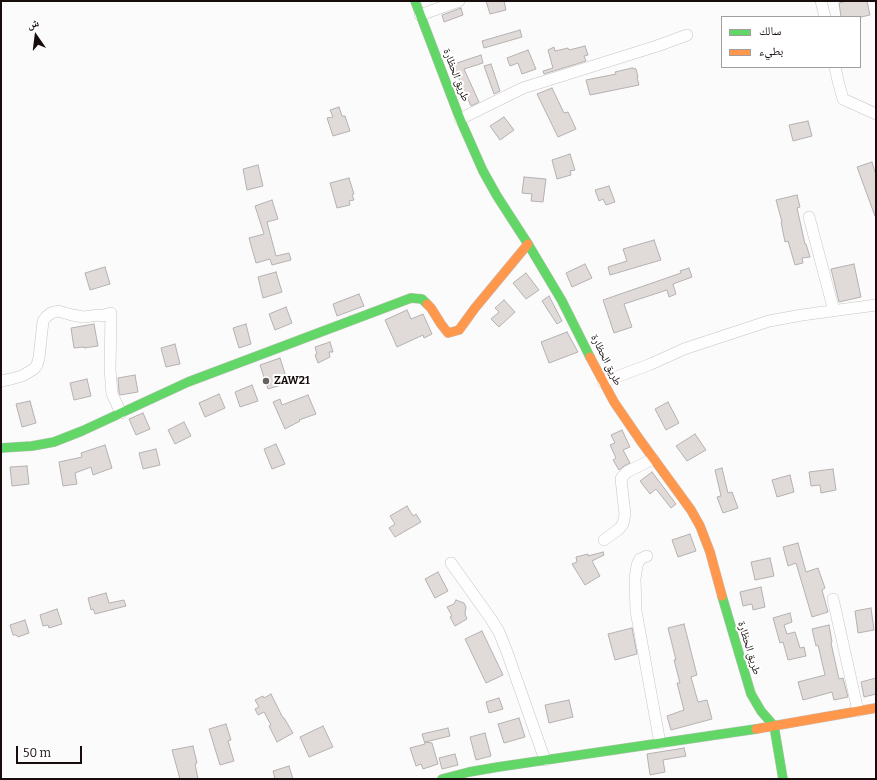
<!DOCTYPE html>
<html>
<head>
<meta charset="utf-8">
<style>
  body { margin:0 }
  #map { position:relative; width:877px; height:780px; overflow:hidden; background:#fbfbfb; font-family:Bitter,"Noto Naskh Arabic",serif }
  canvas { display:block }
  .frame { position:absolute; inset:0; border:2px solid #160d0c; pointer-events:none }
  .legend { position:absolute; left:721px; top:16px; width:140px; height:52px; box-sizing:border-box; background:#fff; border:1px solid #a29e9e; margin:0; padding:5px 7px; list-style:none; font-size:12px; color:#160d0c }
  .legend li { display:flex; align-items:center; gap:8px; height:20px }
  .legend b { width:20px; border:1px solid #a29e9e }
  .north { position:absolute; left:16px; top:16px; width:40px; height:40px; -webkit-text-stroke:3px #fff; paint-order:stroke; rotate:346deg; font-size:11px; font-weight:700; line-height:16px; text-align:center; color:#160d0c }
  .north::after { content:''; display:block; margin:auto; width:14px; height:18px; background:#160d0c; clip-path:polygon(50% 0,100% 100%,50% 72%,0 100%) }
  .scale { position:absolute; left:16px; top:746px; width:66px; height:18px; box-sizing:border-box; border:2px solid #160d0c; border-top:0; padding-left:5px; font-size:12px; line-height:14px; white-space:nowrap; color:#160d0c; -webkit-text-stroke:3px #fff; paint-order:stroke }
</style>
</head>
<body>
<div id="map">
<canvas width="877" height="780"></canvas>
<div class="frame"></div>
<ul class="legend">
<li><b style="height:5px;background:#63d668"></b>سالك</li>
<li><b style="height:5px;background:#ff974d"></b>بطيء</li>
</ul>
<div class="north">ش</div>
<div class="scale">50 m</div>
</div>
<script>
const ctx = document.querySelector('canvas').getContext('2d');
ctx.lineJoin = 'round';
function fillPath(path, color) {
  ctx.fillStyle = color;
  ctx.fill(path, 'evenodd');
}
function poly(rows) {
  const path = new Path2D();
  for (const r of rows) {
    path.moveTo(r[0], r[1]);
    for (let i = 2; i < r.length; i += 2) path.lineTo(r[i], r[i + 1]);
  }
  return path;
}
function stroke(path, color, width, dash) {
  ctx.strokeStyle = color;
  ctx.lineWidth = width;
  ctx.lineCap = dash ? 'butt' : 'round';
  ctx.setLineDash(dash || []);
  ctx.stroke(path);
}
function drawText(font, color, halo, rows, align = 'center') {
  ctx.font = font + ' Bitter,"Noto Naskh Arabic",serif';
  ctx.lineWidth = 4;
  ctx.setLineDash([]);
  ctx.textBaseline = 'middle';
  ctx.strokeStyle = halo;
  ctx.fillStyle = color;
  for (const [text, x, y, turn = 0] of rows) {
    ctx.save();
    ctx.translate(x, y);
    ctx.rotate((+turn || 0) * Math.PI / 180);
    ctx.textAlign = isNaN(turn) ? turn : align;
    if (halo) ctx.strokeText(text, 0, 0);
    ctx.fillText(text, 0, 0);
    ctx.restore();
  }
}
const building = poly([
  [486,1,504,1,506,10,490,14,486,1],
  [847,1,867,1,870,15,861,17,841,17,839,3,847,1],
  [461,8,463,15,444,22,442,15,461,8],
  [520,30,522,37,484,48,482,41,520,30],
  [585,46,588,55,584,56,586,61,544,74,543,71,553,68,548,50,554,47,555,51,568,48,569,50,585,46],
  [528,50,536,69,522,74,518,63,510,66,507,58,528,50],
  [481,55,483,63,464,69,479,102,471,106,456,72,454,64,481,55],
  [491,64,500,91,494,94,484,66,491,64],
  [632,68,636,69,638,77,637,77,639,85,590,95,586,80,616,74,615,72,632,68],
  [552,88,564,113,568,112,576,129,558,137,537,94,552,88],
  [339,107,342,116,345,116,350,131,333,136,327,118,333,117,330,110,339,107],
  [504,117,514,130,500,140,490,126,504,117],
  [808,121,812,136,793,141,789,125,808,121],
  [570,154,575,170,570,171,571,175,557,179,552,160,570,154],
  [872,162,876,175,876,216,875,216,857,167,872,162],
  [258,165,263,186,247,190,243,169,258,165],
  [524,177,546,179,543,202,531,201,532,194,522,193,524,177],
  [349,178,354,194,352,195,354,200,349,201,350,205,337,208,330,183,349,178],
  [609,186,615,202,606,205,603,199,599,201,595,190,609,186],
  [797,195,800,207,797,208,805,244,806,244,810,257,802,258,803,263,795,265,788,241,785,242,781,222,782,222,776,200,797,195],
  [272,200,278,219,267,222,276,256,289,253,291,260,272,265,270,259,256,263,249,238,264,234,255,206,272,200],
  [654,240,661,260,610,275,608,267,627,261,623,249,654,240],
  [585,264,592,278,572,287,566,273,585,264],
  [854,264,861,297,839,302,831,269,854,264],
  [105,267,110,284,90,290,85,273,105,267],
  [689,268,692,277,673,284,676,294,669,297,667,290,624,304,632,327,614,333,603,300,681,273,680,271,689,268],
  [276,272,282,292,263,298,258,277,276,272],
  [526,273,539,290,526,299,513,283,526,273],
  [359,294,364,306,337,316,333,304,359,294],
  [549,296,562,321,557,324,542,301,549,296],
  [504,300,515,312,499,327,491,319,499,312,495,308,504,300],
  [286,307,292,323,275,330,269,314,286,307],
  [407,310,411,319,423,314,432,334,424,338,423,335,397,347,385,320,407,310],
  [94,324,98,346,84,348,84,347,74,348,71,328,94,324],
  [246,324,251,344,239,348,233,328,246,324],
  [567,332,578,352,549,363,541,342,567,332],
  [330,342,333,352,329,352,330,357,318,363,315,355,317,354,315,347,330,342],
  [175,344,180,364,166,367,161,348,175,344],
  [280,358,288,383,268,389,260,365,280,358],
  [135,375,138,392,120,395,119,392,118,378,135,375],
  [87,379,91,396,74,400,70,383,87,379],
  [252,385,258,401,240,407,235,392,252,385],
  [219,394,225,408,205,417,199,403,219,394],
  [308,395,316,414,299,420,300,421,285,429,273,402,280,399,282,405,308,395],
  [30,401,36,423,22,427,16,404,30,401],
  [668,402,679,423,666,430,655,409,668,402],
  [143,413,150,429,136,435,129,419,143,413],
  [184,422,191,436,175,444,168,430,184,422],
  [622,430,630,447,623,450,630,463,624,466,619,470,613,460,616,458,610,445,615,443,611,435,622,430],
  [695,434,706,450,687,461,676,446,695,434],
  [276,444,285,464,272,469,264,449,276,444],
  [105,445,112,468,93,475,91,467,75,473,77,484,63,486,59,462,82,457,81,453,105,445],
  [156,449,160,465,143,469,139,453,156,449],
  [27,466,29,484,12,486,10,467,27,466],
  [722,468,728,493,732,492,738,508,723,513,717,497,721,496,715,470,722,468],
  [833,469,836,490,821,493,820,485,811,486,809,472,833,469],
  [652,472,676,504,671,508,656,489,650,494,640,481,652,472],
  [790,475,794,492,777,497,772,480,790,475],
  [407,506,413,516,416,514,421,522,395,537,389,528,395,524,390,516,407,506],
  [690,534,696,551,678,557,672,540,690,534],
  [798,543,806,572,818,568,825,588,822,590,828,612,812,617,796,563,788,566,783,547,798,543],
  [603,552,604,555,592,561,600,576,585,585,572,564,577,562,576,557,588,554,588,556,603,552],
  [770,558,774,576,755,580,751,562,770,558],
  [438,572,448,591,435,598,425,579,438,572],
  [761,587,765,607,753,610,752,604,743,606,740,592,761,587],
  [106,593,109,603,124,600,126,606,95,614,93,609,91,610,88,598,106,593],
  [456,600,464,603,466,607,465,614,467,619,455,626,450,617,452,616,447,607,454,604,456,600],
  [871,608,874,630,858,633,855,611,871,608],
  [57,609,62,624,49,628,48,625,43,626,40,615,57,609],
  [790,613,792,622,784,625,787,634,795,632,800,648,804,647,806,656,788,660,783,642,780,643,773,618,790,613],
  [25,620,29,633,18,637,16,635,13,635,10,625,25,620],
  [684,624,697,675,691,677,698,702,707,700,712,719,671,730,667,716,684,710,677,683,680,683,674,660,676,660,668,628,684,624],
  [829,625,832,642,831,643,839,679,843,678,848,697,834,700,832,692,803,700,798,682,825,675,818,645,816,646,812,629,829,625],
  [632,628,637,654,615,660,608,634,632,628],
  [482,631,503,675,486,683,465,639,482,631],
  [876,678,876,694,864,697,861,682,876,678],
  [271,694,283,718,284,718,293,733,277,742,269,726,271,725,264,712,258,715,255,709,259,707,255,700,263,696,264,698,271,694],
  [499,698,503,709,489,713,486,702,499,698],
  [569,700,573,717,549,723,545,705,569,700],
  [519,718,525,737,504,743,498,724,519,718],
  [226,724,231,740,228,741,234,761,220,765,209,729,226,724],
  [323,726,333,747,309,757,300,737,323,726],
  [448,728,450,736,425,742,432,743,438,764,423,769,421,764,416,766,410,748,425,744,422,734,448,728],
  [485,733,491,756,476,760,470,737,485,733],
  [193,746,197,763,195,764,198,779,180,779,172,750,193,746],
  [684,748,686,756,663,760,665,772,650,775,647,754,684,748],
  [455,754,458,765,442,769,439,758,455,754],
  [289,766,293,779,275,779,273,771,289,766]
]);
fillPath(building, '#e0dad9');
stroke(building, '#b6b1b1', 1);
const street = poly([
  [821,1,825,17],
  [420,15,459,1],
  [835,67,838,81,843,99,876,114],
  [460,119,523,88,657,46,687,35],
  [809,217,834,311],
  [1,381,11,379,22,376,34,369,37,365,39,358,43,321,46,317,51,313,58,311,72,315,84,317,99,315,102,316,111,313,110,369,112,394,121,413],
  [603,382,651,364,684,349,769,321,802,315,876,305],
  [604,540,619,529,623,524,625,514,621,479,622,477,627,472,653,459],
  [647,556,640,559,637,565,635,579,636,611,660,743],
  [451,563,491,619,499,632,507,652,545,760],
  [833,599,858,711]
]);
const fast = poly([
  [415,1,460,119,483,171,497,196,528,244,562,301,590,357],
  [1,448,32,446,54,442,82,431,188,382,411,298,422,299,427,304],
  [722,596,751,694,761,711,774,726,783,779],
  [442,779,469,772,498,767,756,729]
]);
const slow = poly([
  [427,304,431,308,441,324,448,333,459,330,475,308,528,244],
  [590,357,614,402,640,440,691,510,700,526,710,552,722,596],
  [756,729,876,708]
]);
stroke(street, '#c8c3c3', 12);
stroke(fast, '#c8c3c3', 10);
stroke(slow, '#c8c3c3', 10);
stroke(street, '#fefefe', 11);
stroke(fast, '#63d668', 9);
stroke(slow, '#ff974d', 9);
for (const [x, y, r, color] of [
  [266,381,4,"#666060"]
]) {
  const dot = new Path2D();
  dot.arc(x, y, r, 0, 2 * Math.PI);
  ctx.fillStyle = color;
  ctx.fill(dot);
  stroke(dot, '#fff', 1.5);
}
drawText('11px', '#160d0c', '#fff', [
  ["طريق الحظارة",456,75,69],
  ["طريق الحظارة",606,360,63],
  ["طريق الحظارة",749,648,73]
]);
drawText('bold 11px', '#160d0c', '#fff', [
  ["ZAW21",274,381]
], 'left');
</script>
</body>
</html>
